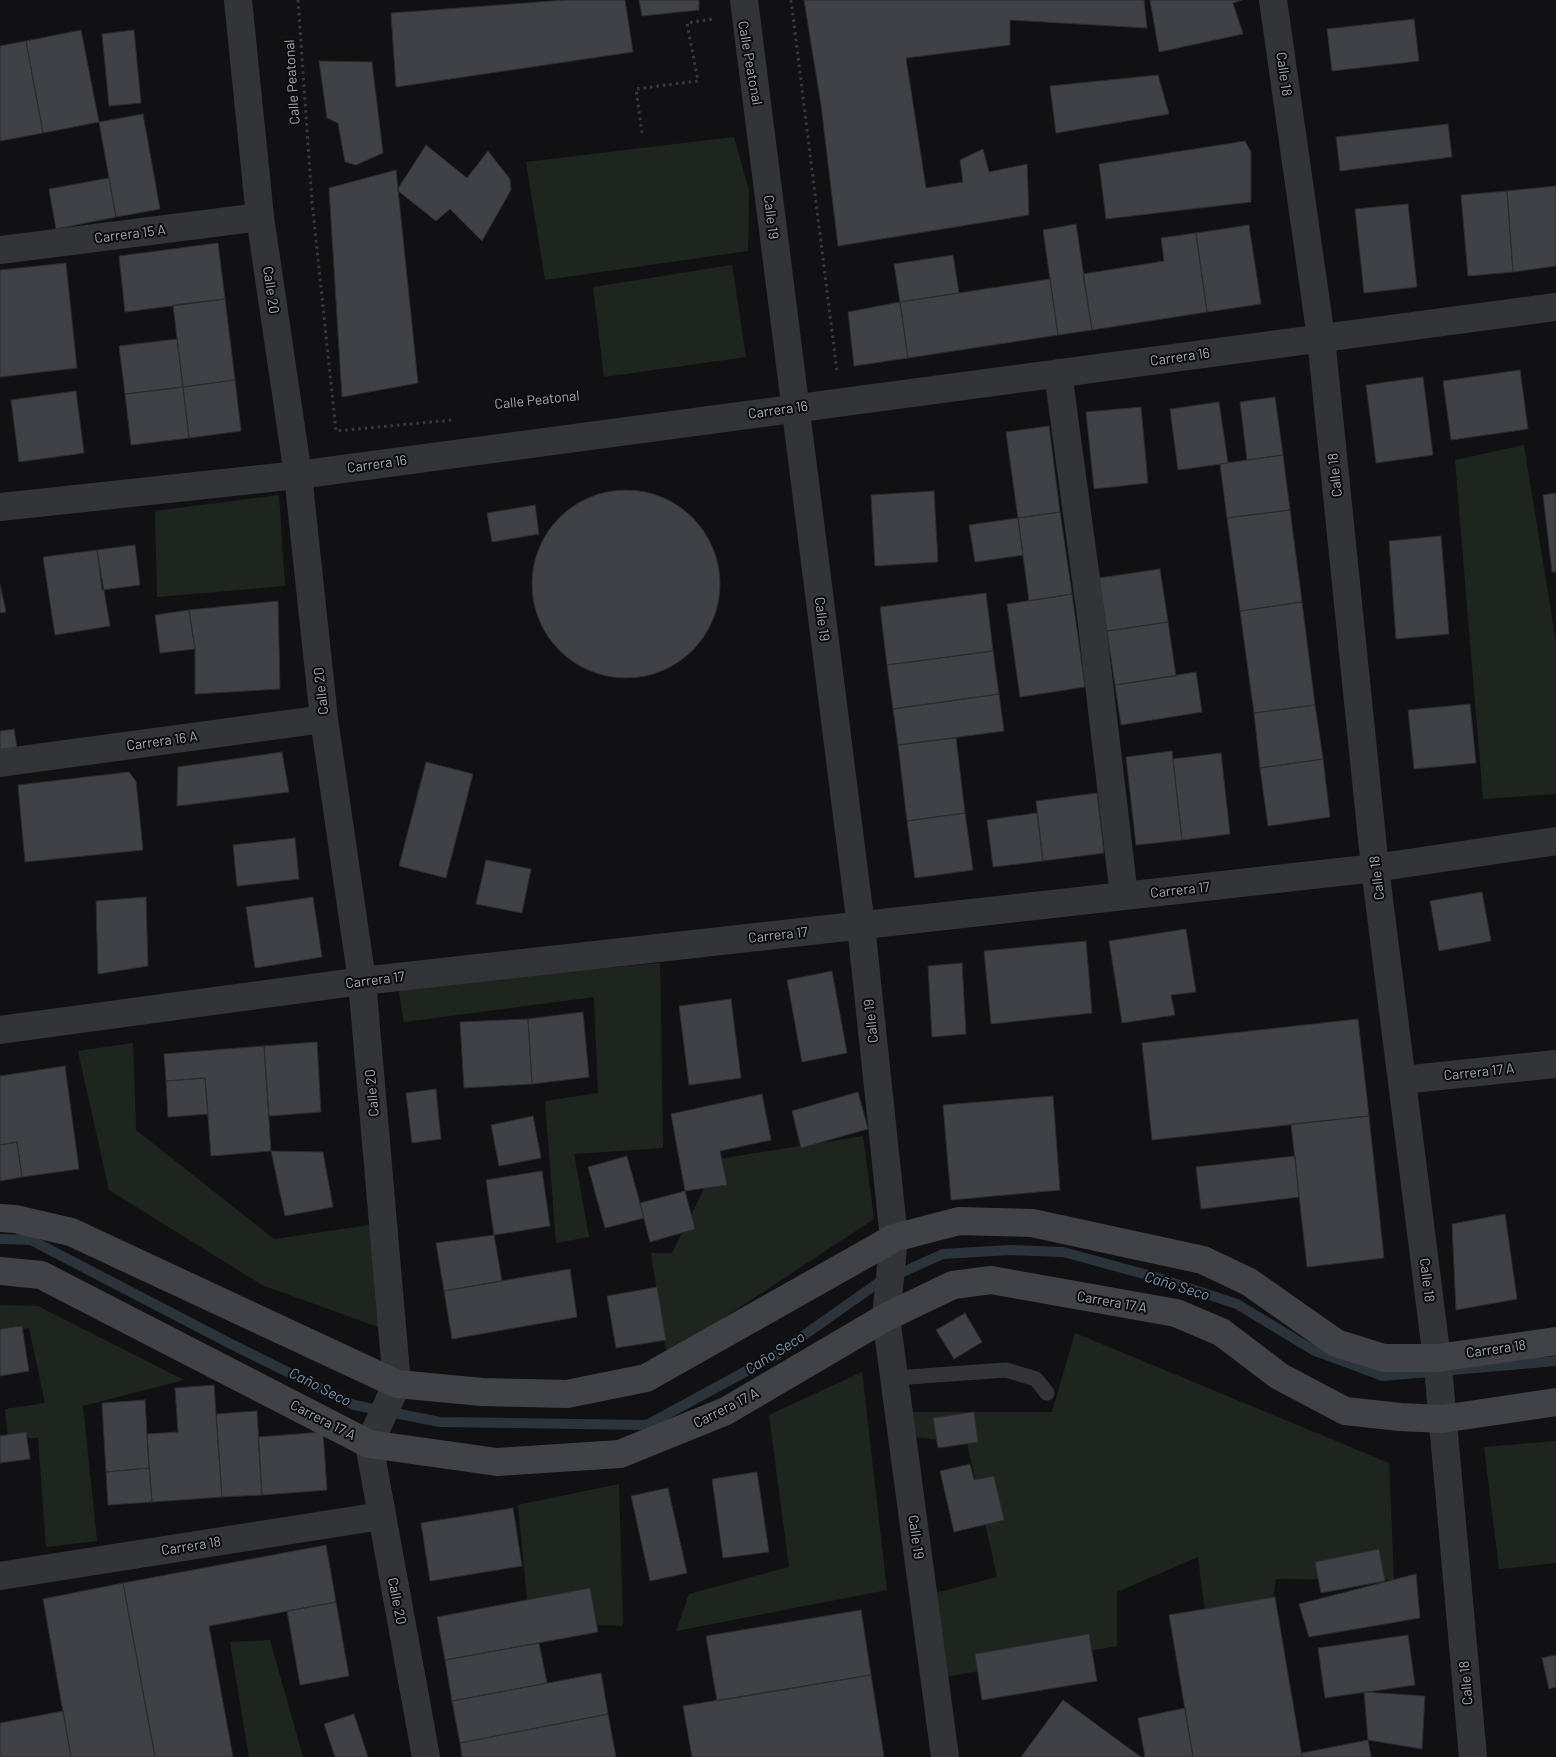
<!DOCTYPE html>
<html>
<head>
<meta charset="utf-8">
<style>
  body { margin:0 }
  canvas { display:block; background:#111113 }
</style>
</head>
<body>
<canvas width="1556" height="1757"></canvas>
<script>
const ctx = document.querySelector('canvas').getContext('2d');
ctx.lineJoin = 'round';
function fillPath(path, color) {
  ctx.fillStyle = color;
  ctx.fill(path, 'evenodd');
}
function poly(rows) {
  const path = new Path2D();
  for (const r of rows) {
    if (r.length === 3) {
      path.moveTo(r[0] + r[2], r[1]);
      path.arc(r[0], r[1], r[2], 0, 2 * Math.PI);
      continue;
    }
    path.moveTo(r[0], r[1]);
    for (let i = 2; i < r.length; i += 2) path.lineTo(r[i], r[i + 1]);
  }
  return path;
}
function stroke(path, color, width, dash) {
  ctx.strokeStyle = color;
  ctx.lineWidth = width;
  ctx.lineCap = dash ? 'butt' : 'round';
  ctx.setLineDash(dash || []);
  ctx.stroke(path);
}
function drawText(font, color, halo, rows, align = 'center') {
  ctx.font = font + ' Barlow,sans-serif';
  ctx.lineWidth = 4;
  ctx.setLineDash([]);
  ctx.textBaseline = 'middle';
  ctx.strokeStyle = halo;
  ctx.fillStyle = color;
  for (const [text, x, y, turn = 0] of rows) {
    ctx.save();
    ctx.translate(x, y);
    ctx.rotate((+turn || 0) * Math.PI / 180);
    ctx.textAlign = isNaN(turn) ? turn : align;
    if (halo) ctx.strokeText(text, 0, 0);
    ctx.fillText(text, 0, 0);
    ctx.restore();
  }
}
fillPath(poly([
  [734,137,749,191,748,251,545,280,526,162],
  [732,265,746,357,604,377,593,287],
  [1524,445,1556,643,1556,794,1483,799,1455,460],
  [279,495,285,586,157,597,155,511],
  [660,963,663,1148,574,1154,589,1237,556,1243,545,1101,598,1093,594,997,404,1022,398,987],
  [133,1043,136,1130,274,1239,370,1225,381,1328,262,1285,109,1190,78,1051],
  [863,1136,874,1219,667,1355,651,1253,672,1253,719,1159],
  [0,1305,38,1306,184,1380,83,1406,97,1541,46,1547,38,1438,8,1438,5,1409,45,1403,29,1328,0,1333],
  [1075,1333,1389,1463,1394,1580,1276,1579,1270,1615,1207,1627,1198,1557,1117,1592,1117,1646,945,1677,928,1595,997,1577,967,1443,913,1437,911,1412,1052,1412],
  [862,1372,887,1590,676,1631,689,1594,789,1567,769,1415],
  [1556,1441,1556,1563,1499,1569,1484,1447],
  [619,1484,623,1626,529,1621,518,1505],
  [270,1640,303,1757,249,1757,230,1642]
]), '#1e251f');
stroke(poly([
  [0,1239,31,1240,231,1344,354,1405,440,1422,647,1425,776,1355,878,1283,943,1254,1010,1250,1063,1252,1155,1277,1237,1304,1313,1350,1383,1376,1556,1361]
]), '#2b343b', 10);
const building = poly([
  [566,0,625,0,633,52,396,87,391,13,566,0],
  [639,0,699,0,699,10,642,16,639,0],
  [804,0,1144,0,1147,28,1010,20,1010,45,906,58,926,188,963,182,960,160,983,149,989,172,1027,164,1029,215,838,246,821,105,804,0],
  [1150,0,1242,0,1233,3,1243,34,1159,52,1150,0],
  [1414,19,1419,61,1332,71,1327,29,1414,19],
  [81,30,99,122,43,133,26,41,81,30],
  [134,30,141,103,109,106,102,34,134,30],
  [26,41,43,133,0,141,0,46,26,41],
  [319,61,372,62,383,153,356,165,345,162,338,123,327,118,319,61],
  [1158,75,1169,114,1056,133,1050,86,1158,75],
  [143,114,160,209,116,217,99,122,143,114],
  [1448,124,1452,157,1340,171,1336,137,1448,124],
  [1245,141,1251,152,1251,202,1106,219,1099,164,1245,141],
  [426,145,467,178,488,151,510,179,511,190,482,241,450,209,436,221,397,190,426,145],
  [396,170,418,383,342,397,329,188,396,170],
  [109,178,116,217,56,229,49,189,109,178],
  [1556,186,1556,266,1513,272,1507,191,1556,186],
  [1507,191,1513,272,1468,276,1461,195,1507,191],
  [1408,204,1417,287,1364,293,1355,209,1408,204],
  [1076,224,1092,330,1058,335,1043,230,1076,224],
  [1249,225,1261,304,1207,312,1196,233,1249,225],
  [1196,233,1207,312,1092,330,1083,274,1164,261,1161,238,1196,233],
  [218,243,225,299,125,312,119,256,218,243],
  [953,255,959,293,900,302,894,264,953,255],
  [66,263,77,368,0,377,0,270,66,263],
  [1050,279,1058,335,908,358,900,302,1050,279],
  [225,299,235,380,183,387,173,305,225,299],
  [900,302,908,358,854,366,848,312,900,302],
  [177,339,183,387,125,394,119,346,177,339],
  [1520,370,1528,429,1451,440,1443,381,1520,370],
  [1423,377,1433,455,1376,463,1366,385,1423,377],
  [235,380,241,431,189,438,183,387,235,380],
  [183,387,189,438,131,445,125,394,183,387],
  [76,391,84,453,19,462,11,400,76,391],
  [1275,397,1283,455,1247,460,1240,402,1275,397],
  [1219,402,1228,463,1178,470,1170,409,1219,402],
  [1141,407,1148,483,1094,489,1086,412,1141,407],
  [1049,426,1060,512,1018,518,1006,432,1049,426],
  [1283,455,1290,510,1227,518,1220,464,1283,455],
  [626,584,94],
  [934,491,938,562,875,566,871,495,934,491],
  [1556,493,1556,572,1552,572,1543,495,1556,493],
  [535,505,539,534,492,542,487,513,535,505],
  [1290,510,1302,602,1240,611,1227,518,1290,510],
  [1060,512,1072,594,1029,601,1018,518,1060,512],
  [1018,518,1023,555,975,562,969,525,1018,518],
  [1441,536,1449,634,1396,639,1389,541,1441,536],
  [135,545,140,585,102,590,97,550,135,545],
  [97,550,110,626,55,635,43,557,97,550],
  [1160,569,1168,622,1107,631,1099,578,1160,569],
  [0,584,6,612,0,613,0,584],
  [986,593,993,651,887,665,880,607,986,593],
  [1072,594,1085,687,1020,697,1007,604,1072,594],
  [278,601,280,689,195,694,195,649,189,610,278,601],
  [1302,602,1315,705,1254,713,1240,611,1302,602],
  [189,610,195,649,160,653,155,615,189,610],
  [1168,622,1176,676,1115,685,1107,631,1168,622],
  [993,651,999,694,893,709,887,665,993,651],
  [1196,672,1202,712,1121,725,1115,685,1196,672],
  [999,694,1004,731,898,745,893,709,999,694],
  [1470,704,1476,763,1414,769,1408,710,1470,704],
  [1315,705,1323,759,1260,768,1254,713,1315,705],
  [14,729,18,754,0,757,0,731,14,729],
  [956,738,965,813,907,821,898,745,956,738],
  [1172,751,1182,840,1136,845,1126,757,1172,751],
  [282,752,289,792,177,806,178,767,282,752],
  [1221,753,1230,834,1182,840,1173,759,1221,753],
  [1323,759,1330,817,1268,826,1260,768,1323,759],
  [426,762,473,774,446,878,399,866,426,762],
  [129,772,136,781,143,850,25,862,18,785,129,772],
  [1097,793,1104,853,1043,861,1036,801,1097,793],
  [965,813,973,870,915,878,907,821,965,813],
  [1037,813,1043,861,993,867,987,820,1037,813],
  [295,838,299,879,237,886,233,845,295,838],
  [486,860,531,869,522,913,476,904,486,860],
  [1482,892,1491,941,1439,951,1430,901,1482,892],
  [146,897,148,966,98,974,96,901,146,897],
  [313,897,322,957,255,968,246,907,313,897],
  [1186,929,1196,992,1171,995,1175,1015,1122,1023,1109,941,1186,929],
  [1086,941,1092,1013,991,1024,984,951,1086,941],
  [962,963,966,1034,932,1037,928,966,962,963],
  [832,971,847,1053,802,1062,787,980,832,971],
  [731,999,741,1078,689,1085,679,1006,731,999],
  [583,1012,589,1077,532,1084,528,1019,583,1012],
  [528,1019,532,1084,464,1088,460,1022,528,1019],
  [1358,1019,1369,1116,1152,1140,1142,1043,1358,1019],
  [317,1042,321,1112,269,1116,264,1046,317,1042],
  [264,1046,271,1151,211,1156,205,1078,166,1081,164,1054,264,1046],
  [65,1066,79,1169,22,1177,17,1142,0,1145,0,1076,65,1066],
  [205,1078,208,1114,168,1117,166,1081,205,1078],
  [436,1089,441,1139,412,1143,406,1093,436,1089],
  [858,1092,868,1129,801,1148,792,1111,858,1092],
  [762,1094,771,1140,720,1151,727,1185,685,1191,671,1114,762,1094],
  [1053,1096,1060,1190,951,1200,943,1105,1053,1096],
  [533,1116,541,1158,499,1166,491,1125,533,1116],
  [1369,1116,1384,1258,1307,1267,1291,1124,1369,1116],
  [17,1142,22,1177,0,1181,0,1145,17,1142],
  [271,1151,323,1152,333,1207,285,1216,271,1151],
  [627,1156,644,1218,605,1228,588,1167,627,1156],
  [1295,1156,1299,1197,1201,1209,1196,1167,1295,1156],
  [542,1171,550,1226,494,1235,486,1180,542,1171],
  [685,1191,695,1229,650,1242,640,1203,685,1191],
  [1505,1214,1517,1299,1456,1310,1452,1224,1505,1214],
  [494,1235,502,1281,444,1291,436,1243,494,1235],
  [570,1269,577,1317,452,1339,444,1291,570,1269],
  [657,1287,666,1340,616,1348,607,1296,657,1287],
  [965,1313,982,1342,954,1359,936,1330,965,1313],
  [22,1326,29,1371,0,1376,0,1329,22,1326],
  [214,1385,222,1497,152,1502,147,1434,178,1432,175,1388,214,1385],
  [145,1400,149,1468,106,1472,102,1403,145,1400],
  [257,1411,262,1495,222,1497,216,1414,257,1411],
  [974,1412,978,1442,938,1448,933,1418,974,1412],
  [26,1432,30,1459,0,1463,0,1436,26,1432],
  [323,1432,327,1490,262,1495,258,1437,323,1432],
  [970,1464,974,1480,994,1476,1004,1520,954,1532,940,1471,970,1464],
  [149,1468,152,1502,108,1505,106,1472,149,1468],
  [757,1472,769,1552,723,1558,712,1479,757,1472],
  [668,1488,687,1573,650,1581,631,1496,668,1488],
  [513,1508,522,1566,430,1581,421,1523,513,1508],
  [326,1545,336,1602,209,1626,233,1757,155,1757,123,1583,326,1545],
  [1379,1549,1385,1581,1321,1593,1315,1562,1379,1549],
  [1416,1574,1420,1618,1309,1637,1299,1604,1416,1574],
  [123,1583,155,1757,71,1757,43,1599,123,1583],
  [590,1588,598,1632,445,1660,437,1617,590,1588],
  [1275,1597,1302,1757,1193,1757,1169,1615,1275,1597],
  [336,1602,349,1676,300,1685,287,1611,336,1602],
  [861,1610,871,1675,717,1701,706,1636,861,1610],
  [1089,1634,1097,1681,982,1700,975,1654,1089,1634],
  [1408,1635,1415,1685,1325,1698,1318,1648,1408,1635],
  [539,1643,547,1683,452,1701,445,1660,539,1643],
  [1556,1655,1556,1687,1549,1689,1542,1658,1556,1655],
  [601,1673,608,1714,460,1743,452,1701,601,1673],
  [871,1675,884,1757,692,1757,683,1706,871,1675],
  [1364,1692,1425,1696,1422,1749,1368,1740,1364,1692],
  [1063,1700,1141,1757,1021,1757,1063,1700],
  [1185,1708,1193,1757,1145,1757,1138,1718,1185,1708],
  [63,1711,71,1757,0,1757,0,1723,63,1711],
  [354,1714,368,1757,335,1757,324,1724,354,1714],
  [608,1714,616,1757,462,1757,460,1743,608,1714],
  [1368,1740,1371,1757,1302,1757,1302,1753,1368,1740]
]);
fillPath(building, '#404146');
stroke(building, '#2b2c2f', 1);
stroke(poly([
  [298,0,312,202,336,431,452,420],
  [791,0,837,372],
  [642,133,636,89,698,81,687,23,714,19]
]), '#393a3f', 3, [2.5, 4]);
stroke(poly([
  [895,1378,1006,1370,1036,1379,1047,1393]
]), '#333438', 15);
stroke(poly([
  [238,0,260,217,298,475,324,719,362,981,397,1384,369,1444,426,1757],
  [744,0,861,926,894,1238,886,1317,945,1757],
  [1273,0,1321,338,1375,868,1438,1367,1473,1757],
  [0,250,260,217],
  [1058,373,1091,616,1124,896],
  [0,507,298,475,1556,307],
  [0,763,324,719],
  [0,1030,362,981,1375,868,1556,841],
  [1402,1080,1556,1064],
  [0,1576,381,1516]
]), '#333438', 28);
stroke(poly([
  [0,1218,15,1219,71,1232,397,1384,482,1392,567,1394,646,1378,894,1238,959,1221,1032,1223,1203,1260,1249,1282,1336,1343,1384,1358,1437,1358,1556,1341],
  [0,1271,41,1275,369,1444,497,1462,620,1454,726,1411,886,1317,953,1285,991,1280,1176,1313,1221,1332,1279,1376,1345,1411,1400,1417,1442,1419,1556,1402]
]), '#414248', 28);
drawText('14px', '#a3a8b3', '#0c0c0e', [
  ["Calle Peatonal",750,63,80],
  ["Calle 18",1284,74,82],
  ["Calle Peatonal",292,82,-94],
  ["Calle 19",771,217,83],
  ["Carrera 15 A",130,234,-7],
  ["Calle 20",271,290,82],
  ["Carrera 16",1180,357,-8],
  ["Calle Peatonal",537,400,-6],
  ["Carrera 16",778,410,-8],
  ["Carrera 16",377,464,-8],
  ["Calle 18",1335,475,-96],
  ["Calle 19",822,619,83],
  ["Calle 20",321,691,-96],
  ["Carrera 16 A",162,741,-8],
  ["Calle 18",1377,878,-97],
  ["Carrera 17",1180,890,-6],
  ["Carrera 17",778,935,-6],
  ["Carrera 17",375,980,-7],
  ["Calle 19",871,1021,-96],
  ["Carrera 17 A",1479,1072,-6],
  ["Calle 20",372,1093,-95],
  ["Calle 18",1427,1280,83],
  ["Carrera 17 A",1112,1302,10],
  ["Carrera 18",1496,1349,-8],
  ["Carrera 17 A",726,1408,-27],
  ["Carrera 17 A",323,1420,27],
  ["Calle 19",916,1537,82],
  ["Carrera 18",191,1546,-9],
  ["Calle 20",397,1601,79],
  ["Calle 18",1466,1683,-95]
]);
drawText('italic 15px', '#7b97ae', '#0c0c0e', [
  ["Caño Seco",1177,1286,17],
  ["Caño Seco",775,1353,-32],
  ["Caño Seco",320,1387,27]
]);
</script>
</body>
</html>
